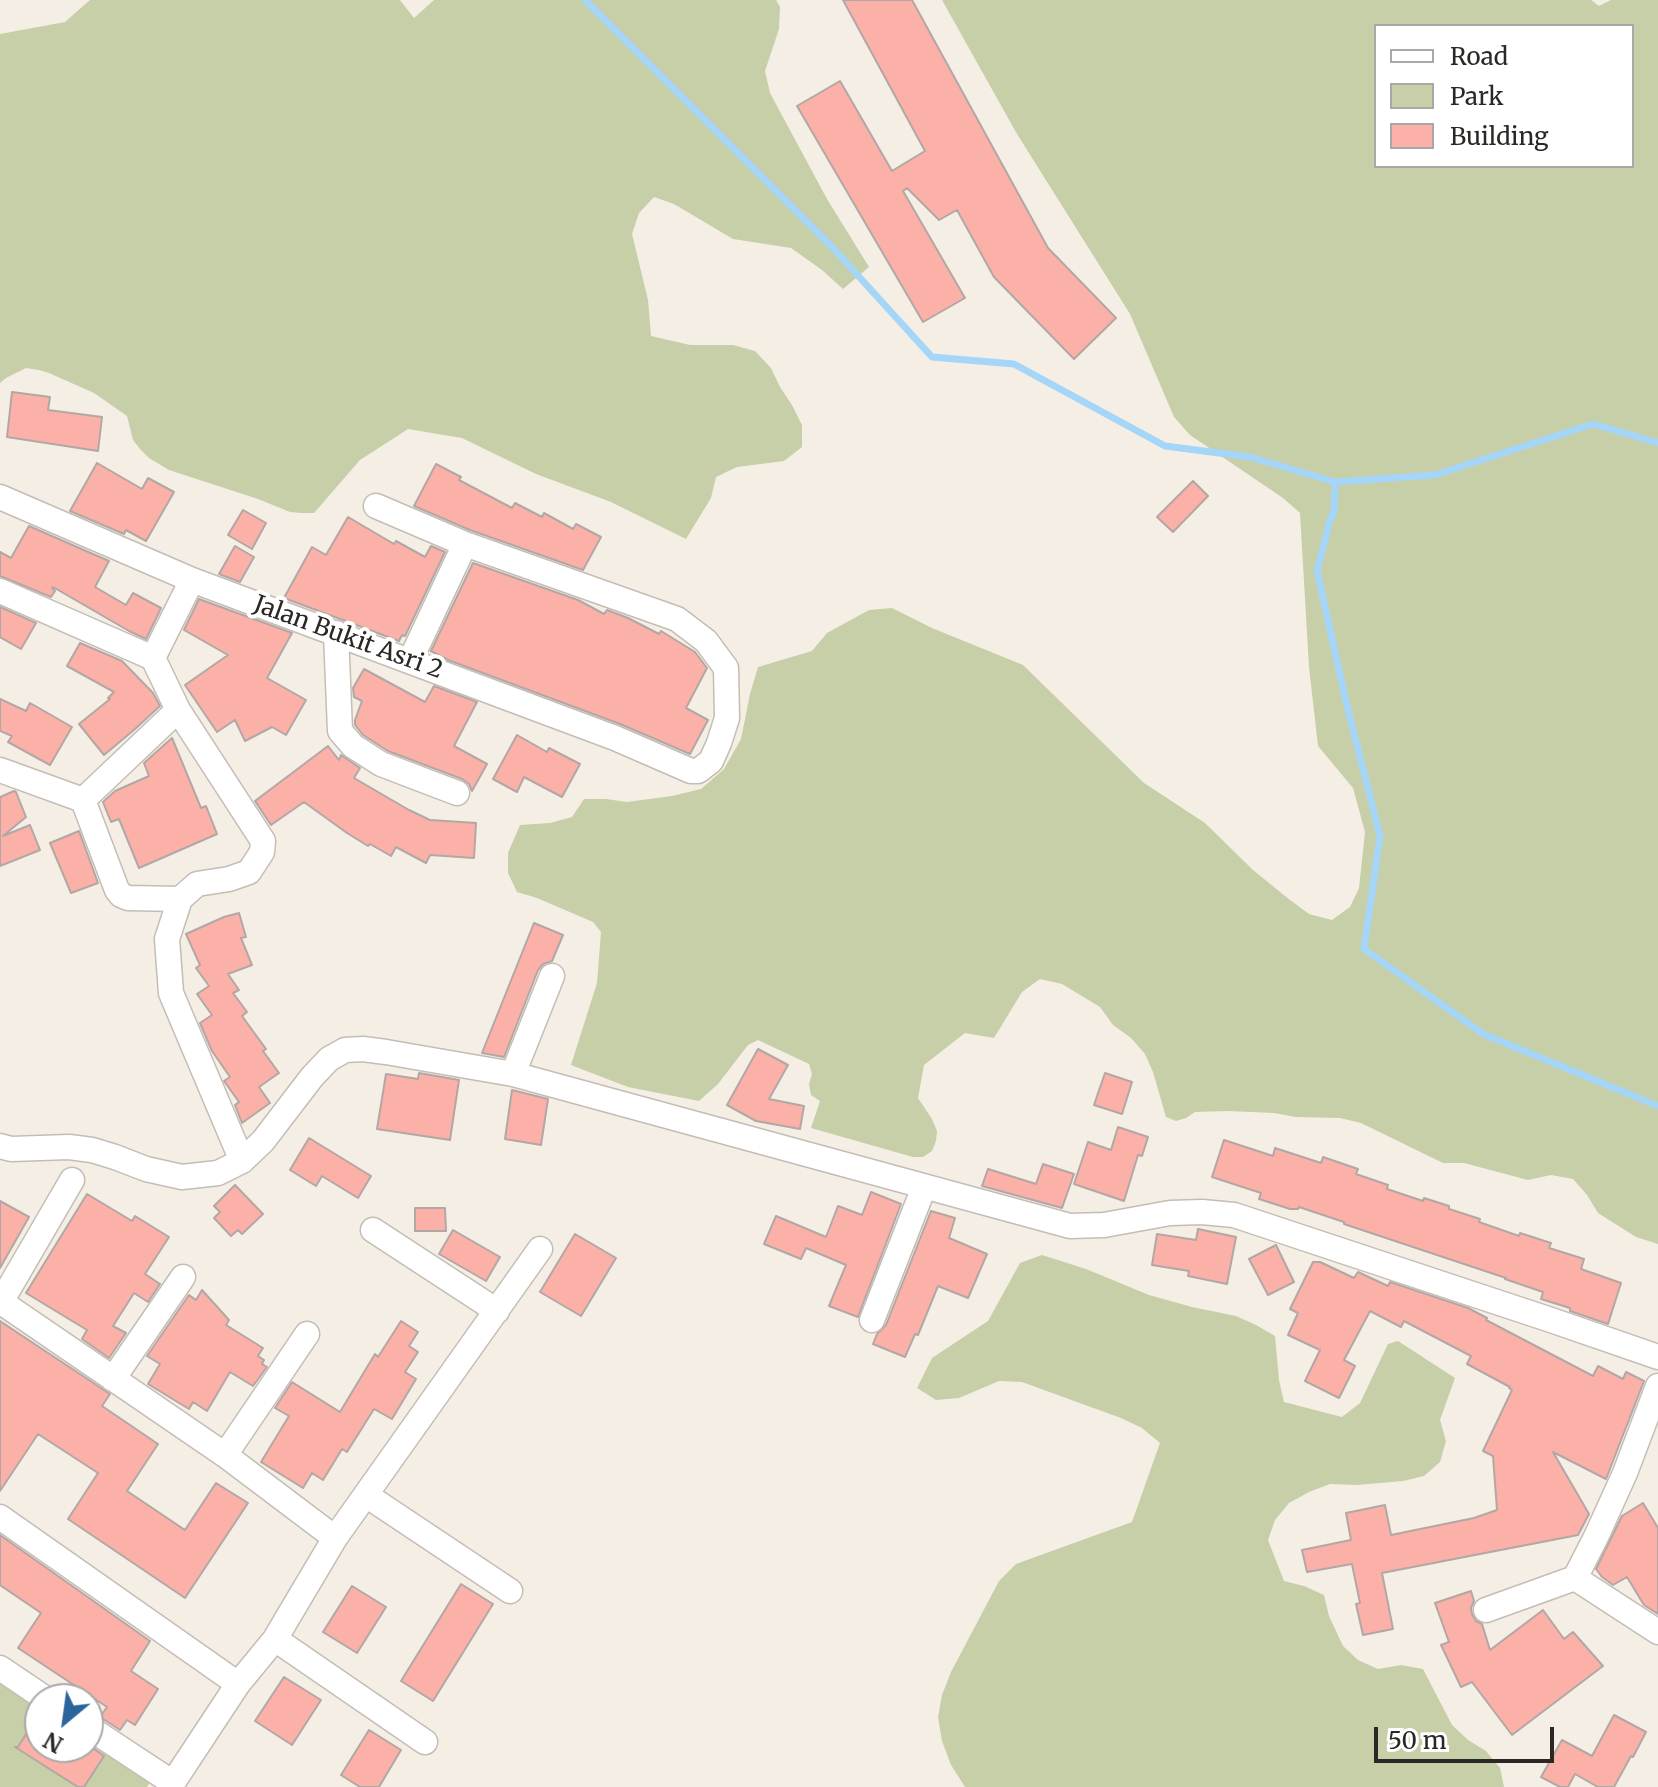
<!DOCTYPE html>
<html>
<head>
<meta charset="utf-8">
<style>
  body { margin:0 }
  #map { position:relative; width:1658px; height:1787px; overflow:hidden; background:#f5eee5; font-family:Merriweather,serif }
  canvas { display:block }
  .legend { position:absolute; left:1374px; top:24px; width:260px; height:144px; box-sizing:border-box; background:#fff; border:2px solid #aaa9a7; margin:0; padding:10px 14px; list-style:none; font-size:24px; color:#2a2724 }
  .legend li { display:flex; align-items:center; gap:16px; height:40px }
  .legend b { width:40px; border:2px solid #aaa9a7 }
  .north { position:absolute; left:24px; top:1683px; width:80px; height:80px; box-sizing:border-box; background:#fff; border:2px solid #aaa9a7; border-radius:50%; rotate:209deg; font-size:22px; font-weight:700; line-height:32px; text-align:center; color:#2a2724 }
  .north::after { content:''; display:block; margin:auto; width:28px; height:36px; background:#2b659d; clip-path:polygon(50% 0,100% 100%,50% 72%,0 100%) }
  .scale { position:absolute; left:1374px; top:1727px; width:180px; height:36px; box-sizing:border-box; border:4px solid #2a2724; border-top:0; padding-left:10px; font-size:24px; line-height:28px; white-space:nowrap; color:#2a2724; -webkit-text-stroke:6px #fff; paint-order:stroke }
</style>
</head>
<body>
<div id="map">
<canvas width="1658" height="1787"></canvas>
<ul class="legend">
<li><b style="height:10px;background:#fff"></b>Road</li>
<li><b style="height:22px;background:#c6cfa8"></b>Park</li>
<li><b style="height:22px;background:#fbb1a7"></b>Building</li>
</ul>
<div class="north">N</div>
<div class="scale">50 m</div>
</div>
<script>
const ctx = document.querySelector('canvas').getContext('2d');
ctx.lineJoin = 'round';
function fillPath(path, color) {
  ctx.fillStyle = color;
  ctx.fill(path, 'evenodd');
}
function poly(rows) {
  const path = new Path2D();
  for (const r of rows) {
    path.moveTo(r[0], r[1]);
    for (let i = 2; i < r.length; i += 2) path.lineTo(r[i], r[i + 1]);
  }
  return path;
}
function stroke(path, color, width, dash) {
  ctx.strokeStyle = color;
  ctx.lineWidth = width;
  ctx.lineCap = dash ? 'butt' : 'round';
  ctx.setLineDash(dash || []);
  ctx.stroke(path);
}
function drawText(font, color, halo, rows, align = 'center') {
  ctx.font = font + ' Merriweather,serif';
  ctx.lineWidth = 8;
  ctx.setLineDash([]);
  ctx.textBaseline = 'middle';
  ctx.strokeStyle = halo;
  ctx.fillStyle = color;
  for (const [text, x, y, turn = 0] of rows) {
    ctx.save();
    ctx.translate(x, y);
    ctx.rotate((+turn || 0) * Math.PI / 180);
    ctx.textAlign = isNaN(turn) ? turn : align;
    if (halo) ctx.strokeText(text, 0, 0);
    ctx.fillText(text, 0, 0);
    ctx.restore();
  }
}
fillPath(poly([
  [90,0,400,0,414,18,434,0,776,0,780,7,779,29,765,71,770,93,827,199,869,267,843,289,822,270,791,248,733,239,674,204,654,197,639,213,632,234,648,300,651,336,690,345,733,345,755,351,771,368,780,387,792,405,802,425,802,447,784,461,737,467,716,477,711,498,686,539,611,502,536,474,462,438,408,429,360,460,314,513,302,513,290,512,258,499,169,470,149,458,140,449,133,440,127,416,94,393,49,373,39,370,26,368,6,378,0,383,0,34,65,22],
  [942,0,1591,0,1599,6,1611,0,1658,0,1658,1244,1636,1237,1598,1213,1587,1195,1573,1179,1551,1175,1528,1180,1464,1163,1443,1163,1361,1123,1340,1118,1296,1117,1274,1113,1228,1111,1195,1112,1186,1118,1176,1121,1166,1117,1153,1072,1145,1054,1131,1038,1113,1025,1100,1007,1062,984,1040,979,1022,992,994,1038,965,1033,924,1065,918,1098,932,1119,937,1131,936,1141,932,1151,923,1157,913,1157,811,1128,820,1101,811,1095,809,1084,812,1074,809,1064,758,1040,748,1045,718,1084,699,1101,628,1087,571,1065,597,983,601,932,593,922,537,898,517,892,508,873,508,853,520,825,550,823,572,817,584,799,606,799,627,802,672,796,701,789,724,769,741,739,750,694,758,667,812,651,827,633,869,610,892,608,932,628,1023,665,1144,783,1205,823,1253,870,1290,900,1309,914,1332,920,1350,907,1359,888,1365,832,1353,788,1318,746,1309,667,1300,513,1283,498,1190,435,1174,417,1130,314,1017,134],
  [1632,26,1632,166,1376,166,1376,26],
  [1042,1255,1086,1269,1149,1295,1192,1307,1236,1316,1256,1325,1275,1336,1279,1380,1284,1402,1342,1417,1360,1403,1388,1344,1398,1341,1455,1378,1440,1420,1446,1441,1440,1462,1424,1476,1403,1481,1357,1485,1330,1484,1309,1492,1289,1503,1275,1520,1268,1540,1284,1581,1304,1586,1324,1595,1329,1616,1343,1646,1358,1660,1378,1669,1401,1665,1423,1669,1452,1725,1468,1740,1486,1751,1500,1768,1504,1787,965,1787,951,1765,942,1741,938,1717,942,1695,951,1672,999,1581,1016,1564,1132,1522,1160,1443,1142,1428,1121,1418,1022,1382,999,1381,959,1398,936,1400,917,1388,932,1358,988,1321,1020,1263],
  [0,1675,40,1700,40,1747,88,1747,88,1731,154,1775,147,1787,0,1787]
]), '#c6cfa8');
stroke(poly([
  [585,0,832,247,932,357,1014,364,1165,446,1250,457,1335,482,1435,475,1593,424,1658,443],
  [1335,482,1334,511,1330,520,1317,571,1347,706,1380,836,1364,949,1483,1034,1658,1106]
]), '#a5d6f8', 7);
const building = poly([
  [843,0,912,0,1048,248,1116,318,1074,359,994,277,957,210,939,220,907,188,903,191,965,298,923,322,797,106,840,81,892,171,925,151,843,0],
  [12,392,50,397,48,410,102,417,98,451,7,437,12,392],
  [97,463,142,489,148,478,174,492,146,541,126,530,124,534,70,511,97,463],
  [436,464,461,477,459,480,512,508,515,503,542,517,544,513,573,529,576,524,601,537,583,570,470,530,414,506,436,464],
  [1193,481,1208,496,1173,532,1157,517,1193,481],
  [243,510,266,523,252,549,228,535,243,510],
  [348,517,394,544,396,541,425,557,431,546,445,552,405,636,402,635,399,641,284,598,312,547,326,555,348,517],
  [29,526,109,561,95,587,126,605,133,593,161,608,146,639,129,631,53,587,52,588,55,591,51,597,0,576,0,552,11,558,29,526],
  [235,546,254,557,240,582,219,574,235,546],
  [473,563,578,600,604,614,607,610,628,618,659,634,661,631,695,652,707,668,686,708,708,720,690,754,620,724,448,660,431,651,473,563],
  [199,599,292,633,267,678,306,700,286,735,272,727,245,741,235,720,217,732,185,685,228,655,184,630,199,599],
  [0,607,36,623,21,649,0,637,0,607],
  [80,643,122,661,153,693,160,706,135,729,104,755,79,724,110,699,108,698,114,692,67,666,80,643],
  [364,669,425,702,434,686,477,702,454,746,487,764,472,791,469,784,462,779,388,751,363,735,355,725,355,720,362,701,354,697,353,688,364,669],
  [0,699,26,711,30,703,72,727,50,765,8,742,12,736,0,731,0,699],
  [517,735,547,752,549,748,580,764,562,797,524,777,517,792,493,779,517,735],
  [172,738,201,808,206,806,217,834,139,868,119,819,111,822,103,802,115,791,149,776,144,763,172,738],
  [328,746,339,760,341,755,360,768,354,778,409,810,430,820,476,823,474,858,430,855,426,863,396,847,391,856,370,844,368,846,347,833,304,802,271,825,255,801,328,746],
  [14,791,16,792,26,817,3,836,30,825,40,850,0,866,0,797,14,791],
  [79,831,98,883,71,893,50,843,79,831],
  [239,913,246,937,241,938,252,965,228,974,239,990,233,993,247,1012,242,1016,266,1049,263,1051,279,1073,259,1087,270,1103,242,1123,235,1105,239,1102,224,1081,230,1077,212,1051,200,1023,212,1015,197,994,209,986,196,968,200,965,186,934,224,917,239,913],
  [534,923,563,935,552,961,543,964,538,970,504,1057,482,1053,534,923],
  [758,1049,788,1065,769,1099,804,1106,800,1129,756,1121,727,1105,758,1049],
  [419,1073,459,1080,450,1140,377,1129,386,1074,418,1079,419,1073],
  [1105,1073,1132,1082,1122,1114,1094,1105,1105,1073],
  [512,1090,548,1099,541,1145,505,1139,512,1090],
  [1118,1127,1148,1137,1142,1156,1138,1155,1124,1201,1074,1184,1088,1142,1111,1150,1118,1127],
  [309,1138,371,1176,358,1198,322,1176,316,1186,290,1170,309,1138],
  [1224,1140,1273,1156,1275,1148,1321,1163,1323,1157,1358,1169,1356,1174,1388,1185,1387,1189,1423,1201,1424,1198,1449,1206,1449,1209,1480,1219,1479,1222,1519,1236,1520,1233,1551,1243,1549,1248,1584,1259,1581,1269,1621,1283,1608,1324,1570,1311,1570,1308,1541,1299,1543,1292,1505,1279,1506,1278,1344,1224,1344,1222,1299,1207,1298,1209,1290,1209,1259,1199,1261,1193,1212,1177,1224,1140],
  [1043,1164,1074,1174,1062,1208,982,1186,988,1169,1036,1184,1043,1164],
  [235,1185,263,1214,242,1234,238,1230,231,1236,214,1218,220,1212,214,1206,235,1185],
  [871,1192,901,1204,858,1317,829,1306,846,1265,806,1248,801,1259,764,1244,776,1216,826,1237,838,1206,862,1215,871,1192],
  [87,1194,132,1221,135,1216,169,1237,145,1274,160,1284,148,1302,134,1293,113,1326,126,1333,109,1358,82,1339,87,1330,26,1293,87,1194],
  [0,1201,29,1217,0,1268,0,1201],
  [415,1208,445,1208,446,1231,415,1231,415,1208],
  [931,1211,955,1218,949,1238,987,1254,968,1298,938,1286,918,1335,915,1334,905,1357,873,1344,877,1334,886,1325,931,1211],
  [1198,1229,1236,1237,1227,1284,1188,1276,1189,1271,1152,1265,1157,1234,1196,1240,1198,1229],
  [453,1230,500,1257,486,1281,439,1254,453,1230],
  [575,1234,616,1258,581,1316,540,1292,575,1234],
  [1276,1245,1294,1282,1268,1295,1249,1259,1276,1245],
  [1313,1262,1320,1262,1354,1278,1358,1272,1388,1286,1390,1282,1468,1308,1487,1318,1486,1320,1593,1376,1598,1366,1623,1379,1626,1372,1644,1381,1606,1479,1553,1452,1589,1514,1578,1535,1382,1573,1393,1629,1363,1635,1356,1604,1360,1603,1352,1564,1307,1572,1302,1550,1351,1540,1346,1513,1385,1505,1391,1535,1474,1518,1497,1510,1493,1456,1483,1451,1512,1390,1509,1388,1510,1387,1467,1364,1471,1356,1404,1321,1401,1327,1370,1311,1344,1360,1355,1366,1339,1398,1305,1381,1320,1350,1288,1335,1298,1313,1290,1309,1313,1262],
  [202,1290,229,1320,226,1325,263,1348,258,1356,264,1360,262,1364,267,1367,253,1386,230,1372,207,1411,193,1402,189,1409,148,1384,160,1364,147,1356,189,1295,196,1300,202,1290],
  [0,1321,110,1394,102,1406,158,1444,127,1491,185,1530,216,1483,248,1503,185,1598,68,1519,98,1473,38,1434,0,1491,0,1321],
  [401,1321,418,1332,409,1346,418,1352,405,1372,416,1379,392,1419,374,1409,347,1452,342,1449,323,1480,312,1473,303,1488,261,1462,289,1416,275,1408,292,1382,340,1412,375,1354,378,1357,401,1321],
  [1643,1503,1658,1528,1658,1614,1644,1605,1627,1577,1613,1585,1602,1577,1596,1569,1622,1516,1643,1503],
  [0,1535,150,1641,131,1671,158,1689,135,1725,127,1720,120,1730,100,1717,107,1707,18,1648,41,1613,0,1585,0,1535],
  [461,1584,493,1604,433,1701,401,1681,461,1584],
  [352,1586,386,1607,357,1653,323,1632,352,1586],
  [1471,1591,1474,1601,1471,1608,1472,1614,1476,1621,1482,1624,1490,1650,1543,1610,1564,1639,1573,1632,1603,1666,1512,1735,1472,1682,1461,1687,1441,1645,1449,1642,1435,1603,1471,1591],
  [284,1677,321,1700,292,1745,255,1721,284,1677],
  [40,1712,40,1747,88,1747,88,1745,104,1756,84,1787,78,1787,15,1747,18,1747,40,1712],
  [1614,1715,1646,1732,1633,1757,1631,1756,1614,1787,1598,1787,1575,1774,1568,1787,1560,1787,1541,1777,1562,1740,1592,1756,1614,1715],
  [369,1730,401,1750,379,1787,360,1787,341,1775,369,1730]
]);
fillPath(building, '#fbb1a7');
stroke(building, '#b3a7a5', 2);
const minor = poly([
  [0,497,192,580,615,738,691,771,698,771,711,761,719,743,727,718,726,668,706,641,677,619,465,544,376,506],
  [192,580,153,658,178,710,263,841,262,852,249,872,229,879,197,884,180,899,167,939,171,993,242,1161],
  [0,591,153,658],
  [336,633,340,731,353,746,381,764,457,793],
  [410,661,465,544],
  [0,770,83,800,117,890,121,895,128,898,180,899],
  [83,800,178,710],
  [513,1074,552,976],
  [0,1146,11,1149,69,1147,92,1150,115,1157,146,1169,182,1177,218,1173,242,1161,263,1141,312,1077,329,1059,345,1050,363,1049,386,1052,513,1074,1070,1226,1104,1225,1170,1213,1202,1212,1234,1215,1551,1320,1658,1357],
  [373,1230,497,1311],
  [1,1302,72,1180],
  [0,1303,1,1302,225,1455,335,1538],
  [872,1320,924,1187],
  [113,1379,183,1277],
  [225,1455,307,1334],
  [366,1495,510,1591],
  [0,1517,238,1684],
  [1575,1578,1658,1632],
  [1486,1610,1575,1578,1596,1537,1625,1473,1658,1386],
  [275,1639,425,1742],
  [0,1668,46,1699],
  [88,1727,173,1783],
  [170,1787,238,1684,275,1639,335,1538,540,1249]
]);
stroke(minor, '#c5bdb5', 27);
stroke(minor, '#fff', 24);
drawText('24px', '#2a2724', '#fff', [
  ["Jalan Bukit Asri 2",348,638,20]
]);
</script>
</body>
</html>
